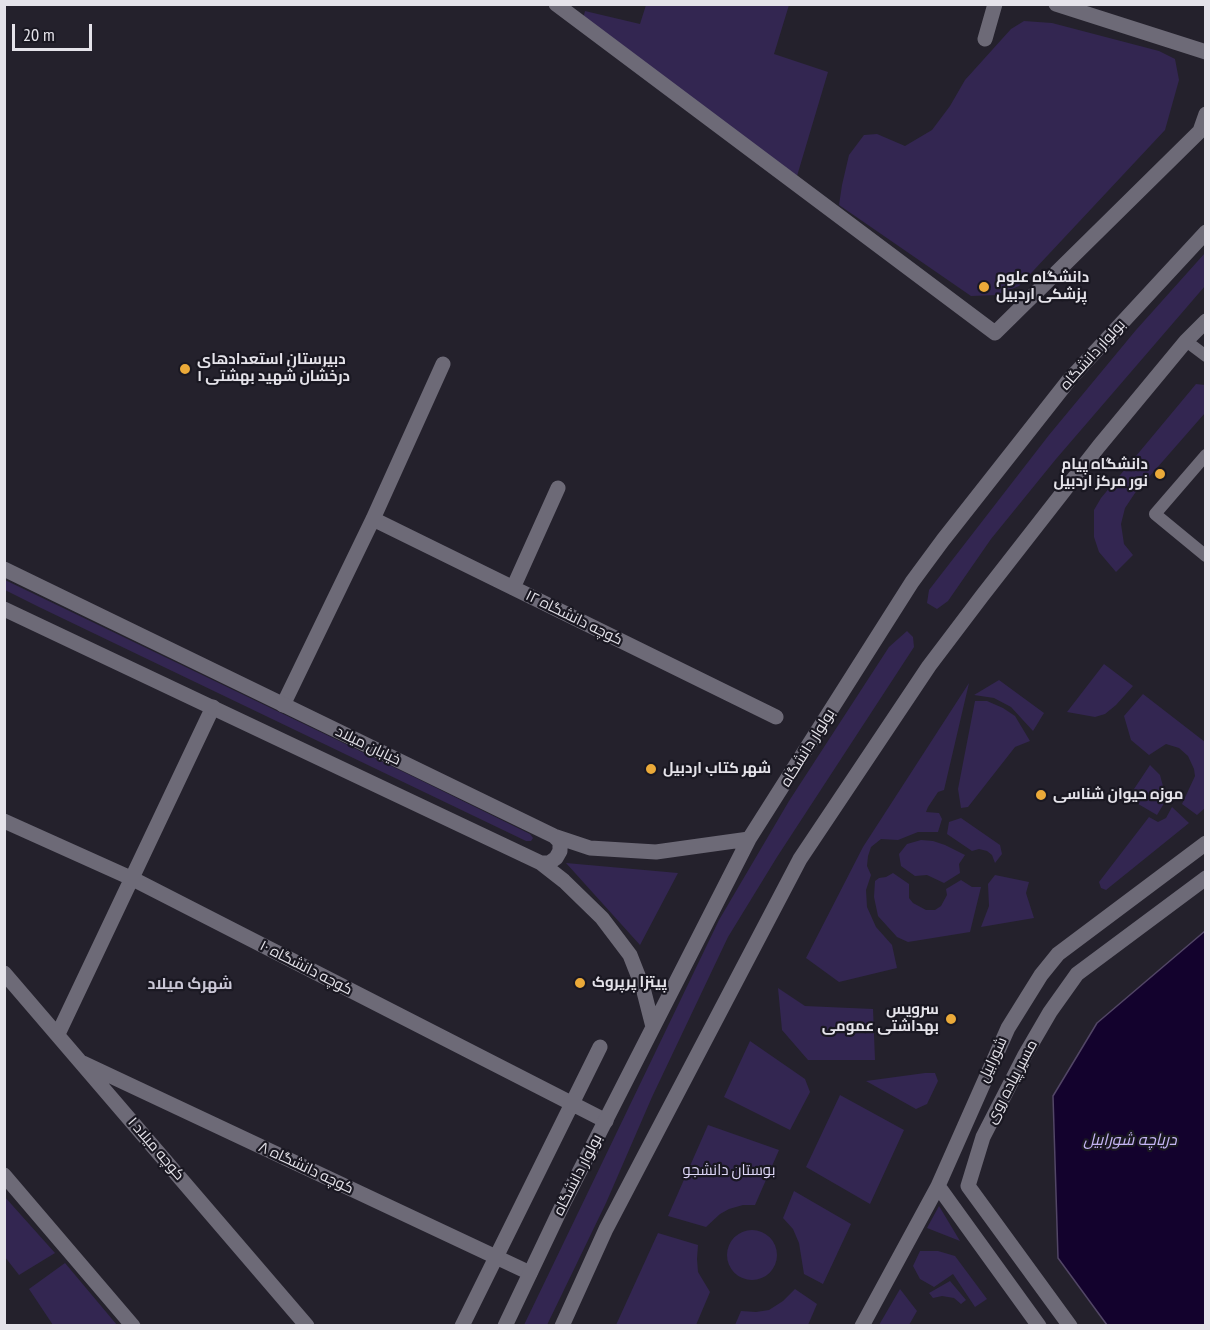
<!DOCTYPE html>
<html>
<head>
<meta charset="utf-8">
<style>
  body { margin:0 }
  #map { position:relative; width:1210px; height:1330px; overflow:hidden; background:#24212c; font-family:"PT Sans Narrow",sans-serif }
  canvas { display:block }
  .frame { position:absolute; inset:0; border:6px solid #e5e3ea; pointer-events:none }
  .scale { position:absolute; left:12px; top:24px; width:80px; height:27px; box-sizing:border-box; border:3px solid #e5e3ea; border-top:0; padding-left:8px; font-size:18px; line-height:21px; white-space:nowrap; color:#e5e3ea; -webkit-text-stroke:4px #1a1822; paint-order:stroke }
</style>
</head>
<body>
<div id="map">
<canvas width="1210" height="1330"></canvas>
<div class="frame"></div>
<div class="scale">20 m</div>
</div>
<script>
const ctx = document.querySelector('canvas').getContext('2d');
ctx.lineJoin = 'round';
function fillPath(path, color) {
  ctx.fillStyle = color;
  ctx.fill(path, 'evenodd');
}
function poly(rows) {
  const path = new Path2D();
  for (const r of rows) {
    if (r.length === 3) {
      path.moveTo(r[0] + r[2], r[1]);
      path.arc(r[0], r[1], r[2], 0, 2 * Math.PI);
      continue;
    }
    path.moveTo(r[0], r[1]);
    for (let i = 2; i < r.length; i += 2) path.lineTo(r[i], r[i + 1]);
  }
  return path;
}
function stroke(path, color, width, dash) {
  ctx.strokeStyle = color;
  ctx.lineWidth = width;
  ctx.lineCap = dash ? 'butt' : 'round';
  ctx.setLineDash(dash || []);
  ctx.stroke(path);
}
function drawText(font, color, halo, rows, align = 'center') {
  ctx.font = font + ' "PT Sans Narrow",Cairo,sans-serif';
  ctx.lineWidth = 4.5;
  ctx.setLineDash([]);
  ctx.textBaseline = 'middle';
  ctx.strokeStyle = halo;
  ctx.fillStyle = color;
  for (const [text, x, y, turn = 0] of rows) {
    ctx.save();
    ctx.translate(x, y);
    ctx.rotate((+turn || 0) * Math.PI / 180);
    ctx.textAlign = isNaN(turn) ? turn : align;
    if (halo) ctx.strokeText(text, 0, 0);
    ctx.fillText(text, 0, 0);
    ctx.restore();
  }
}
fillPath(poly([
  [646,5,789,5,774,54,828,72,797,176,583,19,585,11,640,24],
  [1024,21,1052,23,1159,51,1175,59,1179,80,1165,130,1019,286,997,295,971,296,839,205,842,185,849,155,864,135,877,134,905,146,932,130,950,106,965,80,1011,29],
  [1205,253,1205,286,1056,459,991,539,948,601,937,609,927,603,929,590,1049,435,1136,330],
  [1196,384,1205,385,1205,413,1135,493,1125,508,1121,524,1124,544,1133,555,1116,572,1099,552,1094,537,1094,510,1101,498],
  [5,580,416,778,530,834,533,838,531,841,526,841,39,607,5,590],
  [907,631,913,637,914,647,777,857,728,937,652,1097,606,1203,547,1325,524,1325,719,920,789,801,889,647],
  [1104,664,1133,686,1116,705,1105,714,1095,717,1067,712],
  [999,680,1044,713,1033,731,1011,707,994,698,974,695],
  [969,683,944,790,938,792,928,807,926,812,939,813,942,819,938,832,918,832,898,840,881,839,871,847,868,856,867,866,871,875,866,890,867,907,876,927,892,945,897,968,839,982,806,958,863,847],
  [1143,694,1205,742,1205,808,1197,815,1182,804,1195,776,1194,769,1188,756,1179,748,1166,744,1149,755,1131,740,1124,716],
  [975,701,987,701,1003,708,1015,716,1030,741,1015,747,968,807,961,808,958,789],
  [1150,765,1160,775,1165,794,1163,805,1157,815,1128,798],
  [1172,807,1189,823,1106,890,1101,888,1099,882,1149,817,1158,822,1166,818],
  [961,818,1000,845,1002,854,995,863,992,855,987,851,979,849,972,851,947,834,949,822],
  [921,840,933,841,945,845,965,855,959,864,960,873,944,883,927,875,915,876,901,866,899,854,907,844],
  [566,863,678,873,640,945],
  [893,873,909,884,909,898,913,903,926,910,935,910,941,906,947,895,946,889,961,880,972,887,981,887,970,932,908,942,897,937,878,916,874,897,875,881,879,878,886,877],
  [995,875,1029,882,1026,893,1034,918,981,927,989,906,988,884],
  [778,988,805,1006,873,1009,875,1060,808,1060,782,1030],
  [750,1041,805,1079,810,1092,790,1130,724,1097],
  [925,1073,935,1073,938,1081,927,1104,916,1109,866,1081],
  [840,1095,904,1130,870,1204,806,1167],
  [708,1125,779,1150,755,1205,743,1205,729,1209,720,1214,706,1227,668,1216],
  [794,1191,851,1224,823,1284,804,1274,799,1243,793,1229,783,1218],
  [4,1196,55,1253,19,1275,5,1257],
  [939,1206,960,1241,927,1228],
  [752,1255,25],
  [658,1233,698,1245,697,1259,698,1272,710,1292,696,1325,616,1325],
  [920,1251,938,1251,955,1256,987,1299,975,1307,953,1274,934,1287,920,1279,913,1266],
  [65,1263,117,1325,53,1325,29,1289],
  [950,1281,966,1300,961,1304,954,1298,942,1296,933,1298,929,1293],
  [795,1289,817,1304,808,1325,735,1325,741,1311,756,1312,769,1310,783,1301],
  [900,1289,917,1311,909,1325,879,1325]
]), '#332651');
const water = poly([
  [1205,931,1205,1325,1107,1325,1058,1258,1053,1096,1097,1023,1205,931]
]);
fillPath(water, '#13022d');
stroke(water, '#524666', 1.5);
stroke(poly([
  [1186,341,1206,356],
  [1206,455,1155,514,1206,556]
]), '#6d6a77', 12);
stroke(poly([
  [556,4,995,333,1200,131,1206,114],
  [1056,4,1206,52],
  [985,39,995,4],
  [373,519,776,717],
  [513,588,558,488],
  [283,705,373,519,443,364],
  [4,821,133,879,606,1121],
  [4,973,307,1326],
  [58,1034,213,707],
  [83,1063,530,1273],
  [4,1175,133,1326],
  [938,1186,1039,1326],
  [462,1326,600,1047],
  [862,1326,938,1186,1008,1028,1041,975,1058,954,1206,843],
  [1070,1326,968,1186,983,1137,1025,1055,1050,1012,1077,974,1206,878]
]), '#6d6a77', 15);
stroke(poly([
  [4,569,554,836,590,848,656,852,749,839],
  [4,609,541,863,564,881,602,918,630,955,643,988,653,1027],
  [541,863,549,863,556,858,560,851,560,842,554,836],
  [505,1326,563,1204,749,839,872,645,912,582,943,540,1069,380,1206,232],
  [562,1326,606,1229,800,859,929,666,982,596,1099,446,1186,341,1206,321]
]), '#6d6a77', 15);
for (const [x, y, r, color] of [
  [984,287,6,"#ebaa39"],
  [185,369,6,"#ebaa39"],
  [1160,474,6,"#ebaa39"],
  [651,769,6,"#ebaa39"],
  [1041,795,6,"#ebaa39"],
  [580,983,6,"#ebaa39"],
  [951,1019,6,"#ebaa39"]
]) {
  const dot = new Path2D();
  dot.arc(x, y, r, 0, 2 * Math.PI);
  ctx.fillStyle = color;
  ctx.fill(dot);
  stroke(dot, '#1a1822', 2);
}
drawText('bold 15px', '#e5e3ea', '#1a1822', [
  ["دانشگاه علوم",996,278],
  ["پزشکی اردبیل",996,295],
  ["دبیرستان استعدادهای",197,360],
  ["درخشان شهید بهشتی ۱",197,377],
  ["دانشگاه پیام",1148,465,"right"],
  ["نور مرکز اردبیل",1148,482,"right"],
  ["شهر کتاب اردبیل",663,769],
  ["موزه حیوان شناسی",1053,795],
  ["پیتزا پرپروک",592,983],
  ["سرویس",939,1010,"right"],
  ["بهداشتی عمومی",939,1027,"right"]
], 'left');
drawText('15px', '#e5e3ea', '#1a1822', [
  ["بولوار دانشگاه",1093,355,-48],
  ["کوچه دانشگاه ۱۲",574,618,26],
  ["خیابان میلاد",368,746,26],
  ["بولوار دانشگاه",808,748,-58],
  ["کوچه دانشگاه ۱۰",306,968,27],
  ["شورابیل",993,1060,-65],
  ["مسیر پیاده روی",1012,1082,-62],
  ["کوچه میلاد ۱",156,1149,49],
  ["کوچه دانشگاه ۸",306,1168,25],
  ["بولوار دانشگاه",578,1175,-63]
]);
drawText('15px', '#dfd8f9', '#1a1822', [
  ["بوستان دانشجو",729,1171]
]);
drawText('bold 16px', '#cac7d6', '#1a1822', [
  ["شهرک میلاد",190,984]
]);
drawText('italic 16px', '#c6b6f5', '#1a1822', [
  ["دریاچه شورابیل",1130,1140]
]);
</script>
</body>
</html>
